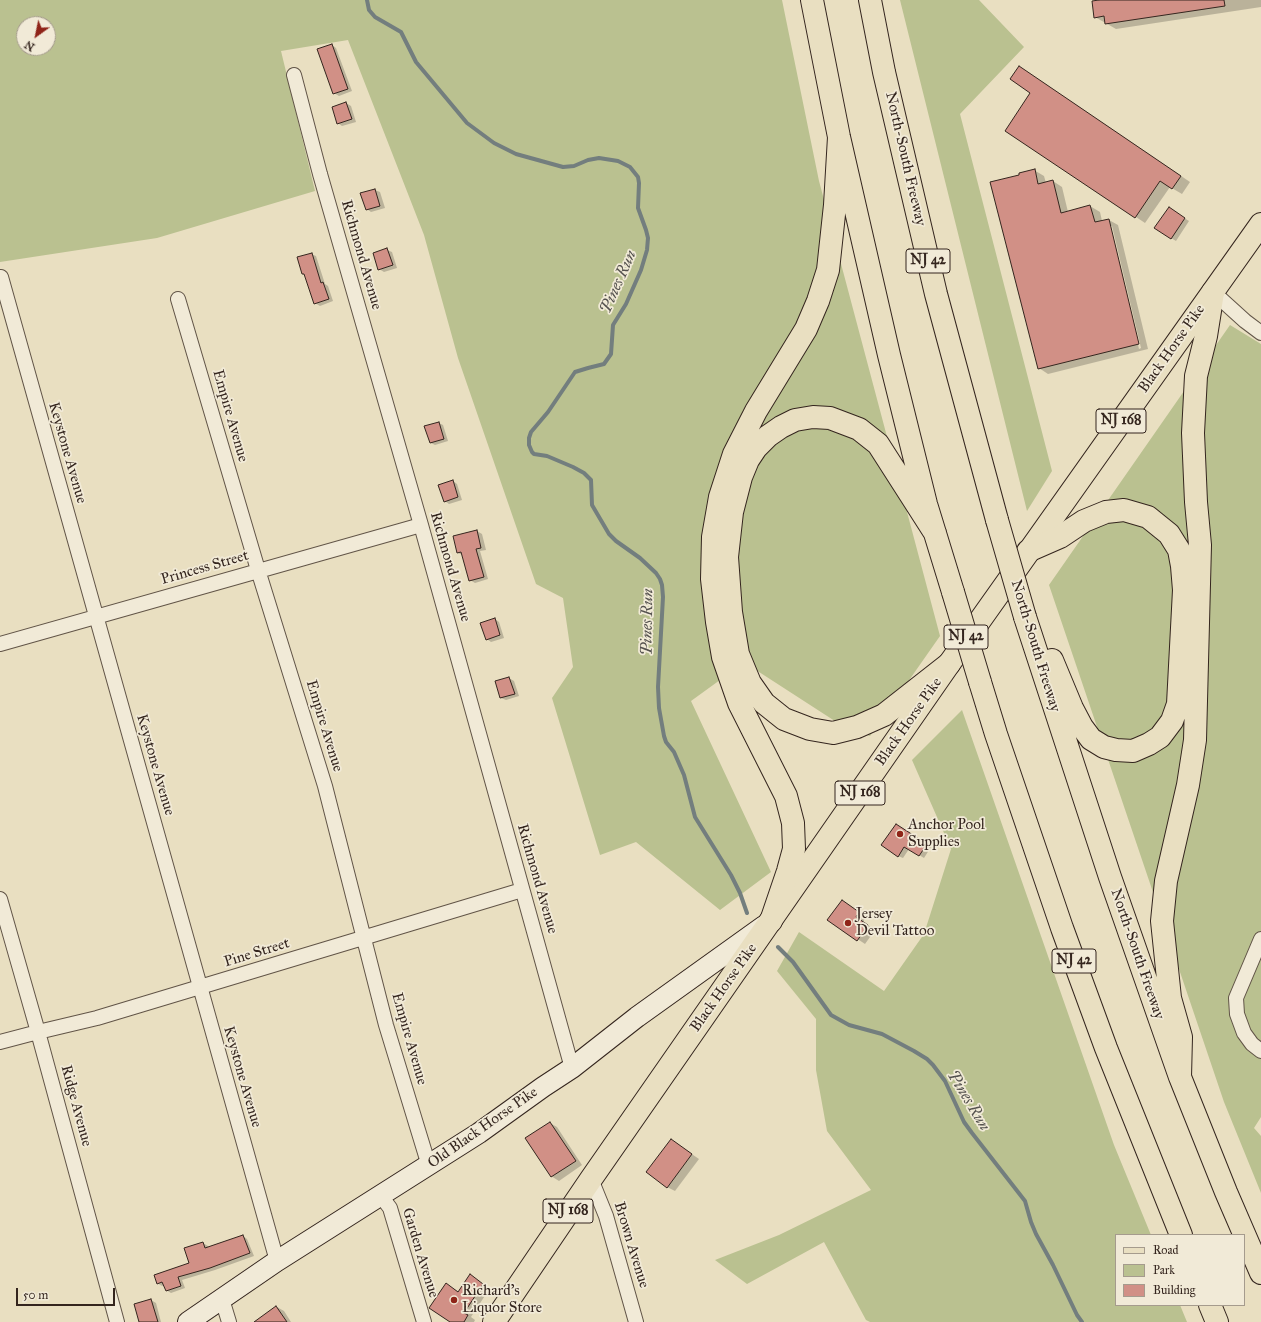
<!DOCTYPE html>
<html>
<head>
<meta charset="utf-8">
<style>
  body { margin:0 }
  #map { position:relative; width:1261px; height:1322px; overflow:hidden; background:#e9dfc1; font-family:"IM FELL Great Primer",serif }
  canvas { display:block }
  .legend { position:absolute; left:1115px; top:1234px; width:130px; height:72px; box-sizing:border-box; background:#f1ead7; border:1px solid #a59b8d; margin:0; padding:5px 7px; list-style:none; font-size:12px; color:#34251e }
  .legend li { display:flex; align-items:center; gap:8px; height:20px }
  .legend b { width:20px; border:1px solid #a59b8d }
  .north { position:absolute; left:16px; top:16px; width:40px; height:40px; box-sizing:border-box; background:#f1ead7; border:1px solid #a59b8d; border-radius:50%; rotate:213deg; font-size:11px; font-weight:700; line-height:16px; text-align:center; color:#34251e }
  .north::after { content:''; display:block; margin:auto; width:14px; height:18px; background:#8f2418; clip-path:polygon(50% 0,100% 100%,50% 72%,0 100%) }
  .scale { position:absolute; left:16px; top:1288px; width:99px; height:18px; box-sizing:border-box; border:2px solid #34251e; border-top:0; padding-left:5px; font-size:12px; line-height:14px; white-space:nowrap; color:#34251e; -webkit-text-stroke:3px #f1ead7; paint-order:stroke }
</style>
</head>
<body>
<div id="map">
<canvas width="1261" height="1322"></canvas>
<ul class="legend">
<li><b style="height:5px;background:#e9dfc1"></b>Road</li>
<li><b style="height:11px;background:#bac190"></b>Park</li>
<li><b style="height:11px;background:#d19086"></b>Building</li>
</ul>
<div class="north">N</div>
<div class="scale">50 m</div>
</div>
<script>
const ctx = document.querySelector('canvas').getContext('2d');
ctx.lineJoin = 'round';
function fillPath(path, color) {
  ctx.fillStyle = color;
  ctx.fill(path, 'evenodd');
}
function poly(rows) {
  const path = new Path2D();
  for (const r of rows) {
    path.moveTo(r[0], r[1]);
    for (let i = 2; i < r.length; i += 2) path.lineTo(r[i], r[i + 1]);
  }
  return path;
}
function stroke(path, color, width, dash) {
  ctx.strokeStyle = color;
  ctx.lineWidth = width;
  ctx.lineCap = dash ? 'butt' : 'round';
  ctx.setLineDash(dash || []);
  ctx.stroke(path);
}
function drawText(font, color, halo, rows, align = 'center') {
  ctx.font = font + ' "IM FELL Great Primer",serif';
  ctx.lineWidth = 3.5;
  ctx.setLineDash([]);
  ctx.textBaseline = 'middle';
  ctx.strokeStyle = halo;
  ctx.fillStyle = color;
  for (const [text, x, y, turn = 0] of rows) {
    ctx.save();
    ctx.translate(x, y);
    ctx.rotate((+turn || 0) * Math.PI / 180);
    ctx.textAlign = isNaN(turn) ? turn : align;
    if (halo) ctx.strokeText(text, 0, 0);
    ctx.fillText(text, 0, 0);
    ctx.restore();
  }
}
fillPath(poly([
  [0,0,782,0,819,181,940,636,870,736,841,725,756,670,720,680,691,701,771,872,720,910,636,842,600,855,552,698,573,667,563,598,536,584,458,358,424,235,348,40,281,51,315,191,157,238,0,262],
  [24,24,48,24,48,48,24,48],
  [900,0,979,0,1024,47,960,114,1052,471,1027,511],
  [1230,325,1261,344,1261,1117,1254,1128,1261,1136,1261,1193,1224,1102,1049,585],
  [962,710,1114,1145,1151,1235,1116,1235,1116,1305,1180,1305,1187,1322,870,1322,866,1320,824,1242,747,1284,715,1260,779,1235,871,1190,827,1131,816,1070,816,1019,777,971,799,932,884,991,924,934,951,849,912,760]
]), '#bac190');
fillPath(poly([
  [1101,0,1261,0,1261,7,1116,29,1095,17],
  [332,45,336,48,352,91,339,96,334,93],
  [1029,73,1190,182,1182,194,1170,187,1145,223,1006,130,1031,93],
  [346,103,351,106,356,122,342,126,338,123],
  [1034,170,1044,176,1046,183,1053,181,1062,187,1068,212,1090,206,1100,212,1102,221,1109,220,1118,225,1148,349,1048,374,1039,368,1020,175],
  [1110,226,1112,226,1141,348,1139,349],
  [375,190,380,192,385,208,371,212,367,209],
  [1173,211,1189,221,1176,241,1171,238],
  [387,250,392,252,397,268,384,272,379,269],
  [311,254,316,256,325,284,328,286,333,301,320,306,315,303,306,275,303,274],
  [439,423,443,425,448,441,435,445,431,443],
  [453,481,457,484,462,500,449,504,445,501],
  [477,531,482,534,486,550,480,551,488,579,475,583,470,580,463,555,458,553],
  [495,619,499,622,504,638,491,642,487,639],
  [509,678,514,681,519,696,506,700,501,698,496,682],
  [901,827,931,847,924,858,909,849,903,858,898,856],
  [849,905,866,917,863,922,875,930,865,944,829,920],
  [550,1123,557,1127,582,1165,559,1181,551,1176],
  [671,1140,699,1159,675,1191,667,1187],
  [243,1236,247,1239,254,1256,215,1270,182,1280,185,1288,171,1293,166,1290,164,1285,162,1286,157,1283,190,1264,185,1248,203,1243,208,1246,209,1248],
  [477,1280,490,1288,471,1317,475,1320,474,1322,452,1322,453,1288,459,1292],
  [151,1300,156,1303,161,1322,140,1322],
  [277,1307,284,1311,291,1322,255,1322]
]), '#0003');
stroke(poly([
  [367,0,369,10,375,17,401,32,416,62,467,123,494,143,516,154,563,167,574,166,588,160,599,158,618,161,630,167,638,177,639,183,638,208,646,230,648,238,647,250,641,270,626,304,613,325,611,354,604,364,588,368,575,372,548,412,531,432,529,438,529,445,532,452,534,454,547,456,573,467,584,473,591,480,592,505,609,534,616,541,640,558,656,573,660,579,662,585,663,597,658,687,659,708,664,736,666,742,674,752,684,775,695,817,731,875,740,893,747,913],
  [778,947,793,962,831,1015,849,1025,882,1034,914,1051,927,1059,933,1065,945,1081,964,1122,972,1133,1025,1201,1031,1222,1036,1234,1053,1265,1077,1315,1082,1322]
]), '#737e7e', 4);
const building = poly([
  [1099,0,1224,0,1225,6,1105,24,1104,16,1094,18,1092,1,1099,0],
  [332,44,348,89,333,94,317,49,332,44],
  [1019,66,1181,176,1172,189,1160,181,1135,218,1005,131,1030,93,1010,79,1019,66],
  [346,102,352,119,337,124,332,107,346,102],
  [1035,169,1038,184,1053,180,1061,213,1090,205,1095,222,1109,219,1139,344,1038,369,990,182,1019,175,1019,173,1035,169],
  [375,189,380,206,366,210,360,193,375,189],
  [1169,207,1185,218,1171,239,1154,228,1169,207],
  [387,248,393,265,378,270,373,253,387,248],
  [312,253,321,283,323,282,329,299,314,304,304,274,302,274,297,257,312,253],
  [439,422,444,439,430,443,424,426,439,422],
  [453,480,458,497,444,502,438,485,453,480],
  [477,530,481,548,476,549,484,577,469,581,461,552,457,553,453,536,477,530],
  [495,618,500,635,486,640,480,623,495,618],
  [509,677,515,694,500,698,495,681,509,677],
  [896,824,927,844,919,856,904,847,898,857,881,845,896,824],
  [842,900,859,912,856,917,868,925,857,941,827,920,842,900],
  [550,1122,576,1161,551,1177,525,1138,550,1122],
  [671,1139,692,1154,667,1188,646,1172,671,1139],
  [243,1235,250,1253,210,1268,178,1277,181,1286,166,1291,162,1282,157,1284,154,1275,189,1263,184,1248,203,1242,205,1248,243,1235],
  [470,1274,483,1284,464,1313,468,1315,464,1322,450,1322,429,1308,446,1283,458,1292,470,1274],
  [151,1299,158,1322,139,1322,134,1304,151,1299],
  [276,1306,287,1322,254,1322,276,1306]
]);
fillPath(building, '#d19086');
stroke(building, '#34251e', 1);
const street = poly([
  [294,75,320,174,421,525,572,1068],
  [1,277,277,1261],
  [1213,292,1245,321,1261,333],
  [178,299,258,570,325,786,386,1025,429,1166],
  [0,644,421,525],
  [0,899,38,1032,117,1322],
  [1261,939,1236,998,1237,1014,1244,1033,1252,1044,1261,1051],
  [0,1042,38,1032,97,1018,522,890],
  [591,1179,606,1216,636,1322],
  [381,1196,390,1208,424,1322],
  [222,1299,229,1322]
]);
const secondary = poly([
  [188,1322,277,1261,479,1133,543,1087,572,1068,637,1017,764,926]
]);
const primary = poly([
  [494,1322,591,1179,949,664,1261,224]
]);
const highway = poly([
  [812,0,839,137,889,355,926,504,953,592],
  [870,0,884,72,936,294,997,520],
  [935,533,878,444,859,429,830,418,813,417,795,420,781,427,768,436,756,448,748,460,741,477,732,512,727,557,731,612,738,654,750,683,764,703,784,719,810,729,833,733,857,727,884,715,949,664],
  [1028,551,1060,537,1084,521,1106,512,1124,510,1148,517,1169,534,1179,550,1182,566,1184,590,1178,704,1172,721,1160,737,1149,744,1133,751,1116,750,1104,747,1091,739,1082,727,1072,708,1052,660],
  [1025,617,1110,877,1180,1077,1226,1192,1261,1273],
  [980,682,996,734,1062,928,1106,1048,1181,1235],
  [771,921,788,871,794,849,793,823,786,796,739,703,723,657,717,622,712,579,713,537,720,497,734,454,756,411,806,329,818,301,828,270,835,205,839,137],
  [1180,1077,1181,1037,1170,998,1162,921,1166,881,1188,785,1195,740,1200,545,1196,502,1193,433,1196,376,1206,336,1213,292],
  [1210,1305,1217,1322]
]);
stroke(street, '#615447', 16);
stroke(secondary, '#34251e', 22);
stroke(primary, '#34251e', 24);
stroke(highway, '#34251e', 24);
stroke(street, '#f1ead7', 14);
stroke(secondary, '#f1ead7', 20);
stroke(primary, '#e9dfc1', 22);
stroke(highway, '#e9dfc1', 22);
const highwayBridge = poly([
  [997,520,1025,617],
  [953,592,980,682]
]);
stroke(highwayBridge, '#34251e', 24, []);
stroke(highwayBridge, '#e9dfc1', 22);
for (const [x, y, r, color] of [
  [900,834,4,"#8f2418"],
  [848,923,4,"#8f2418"],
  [454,1300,4,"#8f2418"]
]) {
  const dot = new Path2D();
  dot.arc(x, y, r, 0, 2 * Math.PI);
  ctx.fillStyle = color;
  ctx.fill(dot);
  stroke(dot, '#f1ead7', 1.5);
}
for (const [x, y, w] of [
  [928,261,44],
  [1121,421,50],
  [966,637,44],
  [860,793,50],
  [1074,961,44],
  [568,1211,50]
]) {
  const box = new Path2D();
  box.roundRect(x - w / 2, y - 12, w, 24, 3);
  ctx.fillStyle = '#f1ead7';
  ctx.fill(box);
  stroke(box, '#34251e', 1);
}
drawText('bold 14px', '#34251e', null, [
  ["NJ 42",928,261],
  ["NJ 168",1121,421],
  ["NJ 42",966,637],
  ["NJ 168",860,793],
  ["NJ 42",1074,961],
  ["NJ 168",568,1211]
]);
drawText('15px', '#34251e', '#f1ead7', [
  ["North-South Freeway",905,159,77],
  ["Richmond Avenue",361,255,74],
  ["Black Horse Pike",1172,349,-55],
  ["Empire Avenue",230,416,74],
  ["Keystone Avenue",67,453,74],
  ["Richmond Avenue",450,567,74],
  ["Princess Street",205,568,-16],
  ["North-South Freeway",1035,646,73],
  ["Black Horse Pike",909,722,-55],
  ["Empire Avenue",324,726,73],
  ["Keystone Avenue",155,765,74],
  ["Richmond Avenue",537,879,74],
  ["Pine Street",257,953,-17],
  ["North-South Freeway",1137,954,71],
  ["Black Horse Pike",724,988,-55],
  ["Empire Avenue",409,1039,74],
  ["Keystone Avenue",242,1077,74],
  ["Ridge Avenue",76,1106,75],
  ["Old Black Horse Pike",483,1128,-35],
  ["Brown Avenue",631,1245,73],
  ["Garden Avenue",420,1253,73]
]);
drawText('15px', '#34251e', '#f1ead7', [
  ["Anchor Pool",908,825],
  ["Supplies",908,842],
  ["Jersey",856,914],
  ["Devil Tattoo",856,931],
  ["Richard's",462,1291],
  ["Liquor Store",462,1308]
], 'left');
drawText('italic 16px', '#54514e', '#f1ead7', [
  ["Pines Run",619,282,-66],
  ["Pines Run",648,622,-89],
  ["Pines Run",968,1101,59]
]);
</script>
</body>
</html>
